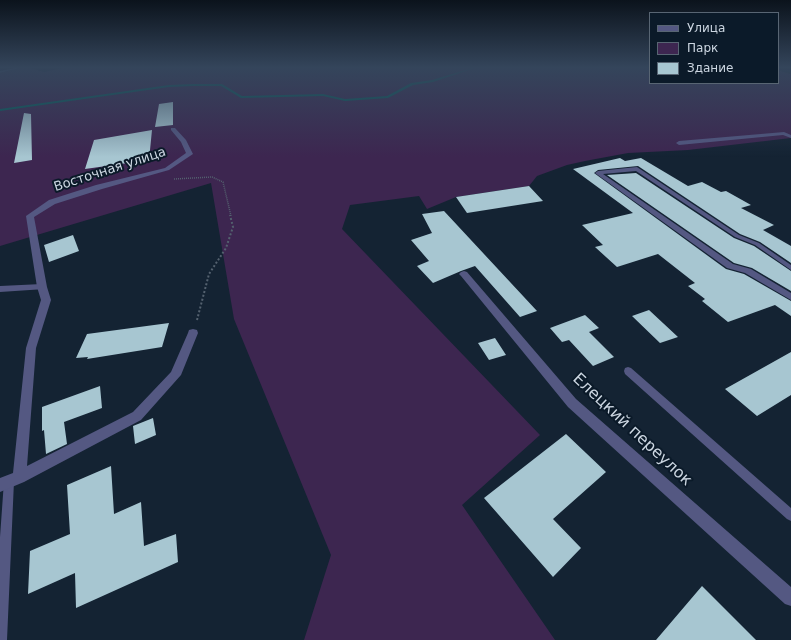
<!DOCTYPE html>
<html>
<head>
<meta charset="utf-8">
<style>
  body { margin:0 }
  #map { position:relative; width:791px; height:640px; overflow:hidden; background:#142333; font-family:"DejaVu Sans",sans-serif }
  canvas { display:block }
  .legend { position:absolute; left:649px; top:12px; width:130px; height:72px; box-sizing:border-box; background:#0b1a29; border:1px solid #586573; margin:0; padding:5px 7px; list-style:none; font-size:12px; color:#ccd6e1 }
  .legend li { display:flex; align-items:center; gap:8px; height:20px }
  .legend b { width:20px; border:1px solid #586573 }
</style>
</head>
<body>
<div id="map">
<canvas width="791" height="640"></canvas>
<ul class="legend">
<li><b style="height:5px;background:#545882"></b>Улица</li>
<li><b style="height:11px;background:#3d2650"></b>Парк</li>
<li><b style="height:11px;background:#a7c6d1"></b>Здание</li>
</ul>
</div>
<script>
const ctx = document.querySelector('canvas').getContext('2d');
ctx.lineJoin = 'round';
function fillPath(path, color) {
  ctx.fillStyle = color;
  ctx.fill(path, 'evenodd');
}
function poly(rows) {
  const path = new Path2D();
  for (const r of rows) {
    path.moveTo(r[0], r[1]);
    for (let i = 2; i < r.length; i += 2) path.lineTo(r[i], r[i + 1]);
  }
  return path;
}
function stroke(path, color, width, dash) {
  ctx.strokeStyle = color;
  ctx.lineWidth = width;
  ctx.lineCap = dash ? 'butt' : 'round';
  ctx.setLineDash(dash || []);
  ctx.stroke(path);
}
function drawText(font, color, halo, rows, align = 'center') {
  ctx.font = font + ' "DejaVu Sans",sans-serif';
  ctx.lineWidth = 4;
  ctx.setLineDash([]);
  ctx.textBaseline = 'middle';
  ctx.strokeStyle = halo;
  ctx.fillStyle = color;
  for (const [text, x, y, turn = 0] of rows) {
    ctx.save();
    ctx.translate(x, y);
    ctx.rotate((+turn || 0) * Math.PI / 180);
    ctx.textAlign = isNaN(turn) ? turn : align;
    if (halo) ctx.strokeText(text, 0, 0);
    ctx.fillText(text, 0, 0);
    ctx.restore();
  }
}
fillPath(poly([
  [20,68,31,68,44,72,62,68,650,68,650,83,778,83,778,70,791,74,791,138,688,150,628,153,585,161,567,165,537,176,529,186,456,197,427,209,419,196,350,205,342,229,540,435,462,505,555,640,304,640,331,555,234,319,211,183,0,246,0,73]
]), '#3d2650');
fillPath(poly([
  [472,68,475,68,433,82,413,85,388,98,345,101,323,96,241,98,221,86,193,86,169,87,0,111,0,109,169,85,193,84,222,84,242,96,323,94,345,99,387,96,411,83,432,80,472,68]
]), '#045e5d');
fillPath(poly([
  [173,102,173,125,155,127,159,104],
  [24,113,31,114,32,160,14,163],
  [152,130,149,160,85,169,94,140],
  [620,158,625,161,641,158,688,186,702,182,721,192,726,191,751,205,741,208,774,225,763,230,791,246,791,263,760,242,740,234,638,166,598,170,594,173,726,269,744,274,791,301,791,316,775,305,728,322,702,301,705,299,688,286,695,283,658,254,617,267,595,247,603,245,582,225,633,213,573,169],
  [636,173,734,238,754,246,791,271,791,291,752,268,734,263,607,175],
  [529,186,543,201,467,213,456,197],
  [444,211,537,311,520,317,475,266,461,271,433,283,417,266,429,261,411,240,432,233,422,214],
  [73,235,79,251,49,262,44,245],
  [649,310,678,337,660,343,632,316],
  [585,315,599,328,589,332,614,357,593,366,569,340,562,342,550,328],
  [169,323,162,347,87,359,88,357,76,358,87,334],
  [495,338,506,355,489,360,478,343],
  [791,352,791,395,757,416,725,389],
  [100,386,102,408,64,422,67,444,46,454,44,430,42,431,42,407],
  [153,418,156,435,135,444,133,426],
  [566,434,606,472,553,519,581,548,553,577,484,498],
  [111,466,114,514,141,502,144,546,176,534,178,562,76,608,75,573,28,594,30,551,70,534,67,485],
  [702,586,756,640,656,640]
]), '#a7c6d1');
stroke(poly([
  [174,179,212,177,223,182,231,216]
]), '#54616f', 1.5, [1, 1]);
stroke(poly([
  [197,320,209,274,226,248,233,227,230,215]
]), '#54616f', 2, [2, 2]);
fillPath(poly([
  [14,68,20,68,0,73,0,71,14,68],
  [784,132,791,135,791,138,783,135,679,145,676,143,679,141,784,132],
  [637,167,739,235,759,243,791,265,791,270,755,245,735,237,636,171,603,174,733,264,751,269,791,293,791,300,745,273,727,268,595,173,598,171,637,167],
  [42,284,45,285,46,287,45,289,0,292,0,286,42,284],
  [628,367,631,368,791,508,791,521,787,519,625,374,624,371,625,368,628,367],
  [9,476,13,477,14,481,7,640,0,640,0,537,4,481,5,477,9,476]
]), '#545882');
fillPath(poly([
  [171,128,175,128,186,140,193,154,169,170,102,189,55,204,34,217,47,287,51,300,36,348,27,466,133,412,171,372,188,333,189,330,193,329,197,330,198,333,181,375,141,420,24,482,0,492,0,478,13,473,26,348,41,300,37,287,26,216,49,200,96,185,165,168,186,153,181,142,171,130,171,128],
  [464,271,467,272,576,399,791,587,791,606,785,604,568,407,461,276,459,274,461,272,464,271]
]), '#545882');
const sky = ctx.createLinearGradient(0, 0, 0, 157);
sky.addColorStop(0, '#0b131c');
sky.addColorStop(0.43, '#34455b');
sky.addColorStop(1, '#34455b00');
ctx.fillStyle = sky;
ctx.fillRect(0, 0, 791, 157);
drawText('13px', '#ccd6e1', '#0b1a29', [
  ["Восточная улица",110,170,-18]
]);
drawText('16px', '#ccd6e1', '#0b1a29', [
  ["Елецкий переулок",632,430,43]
]);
</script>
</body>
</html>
